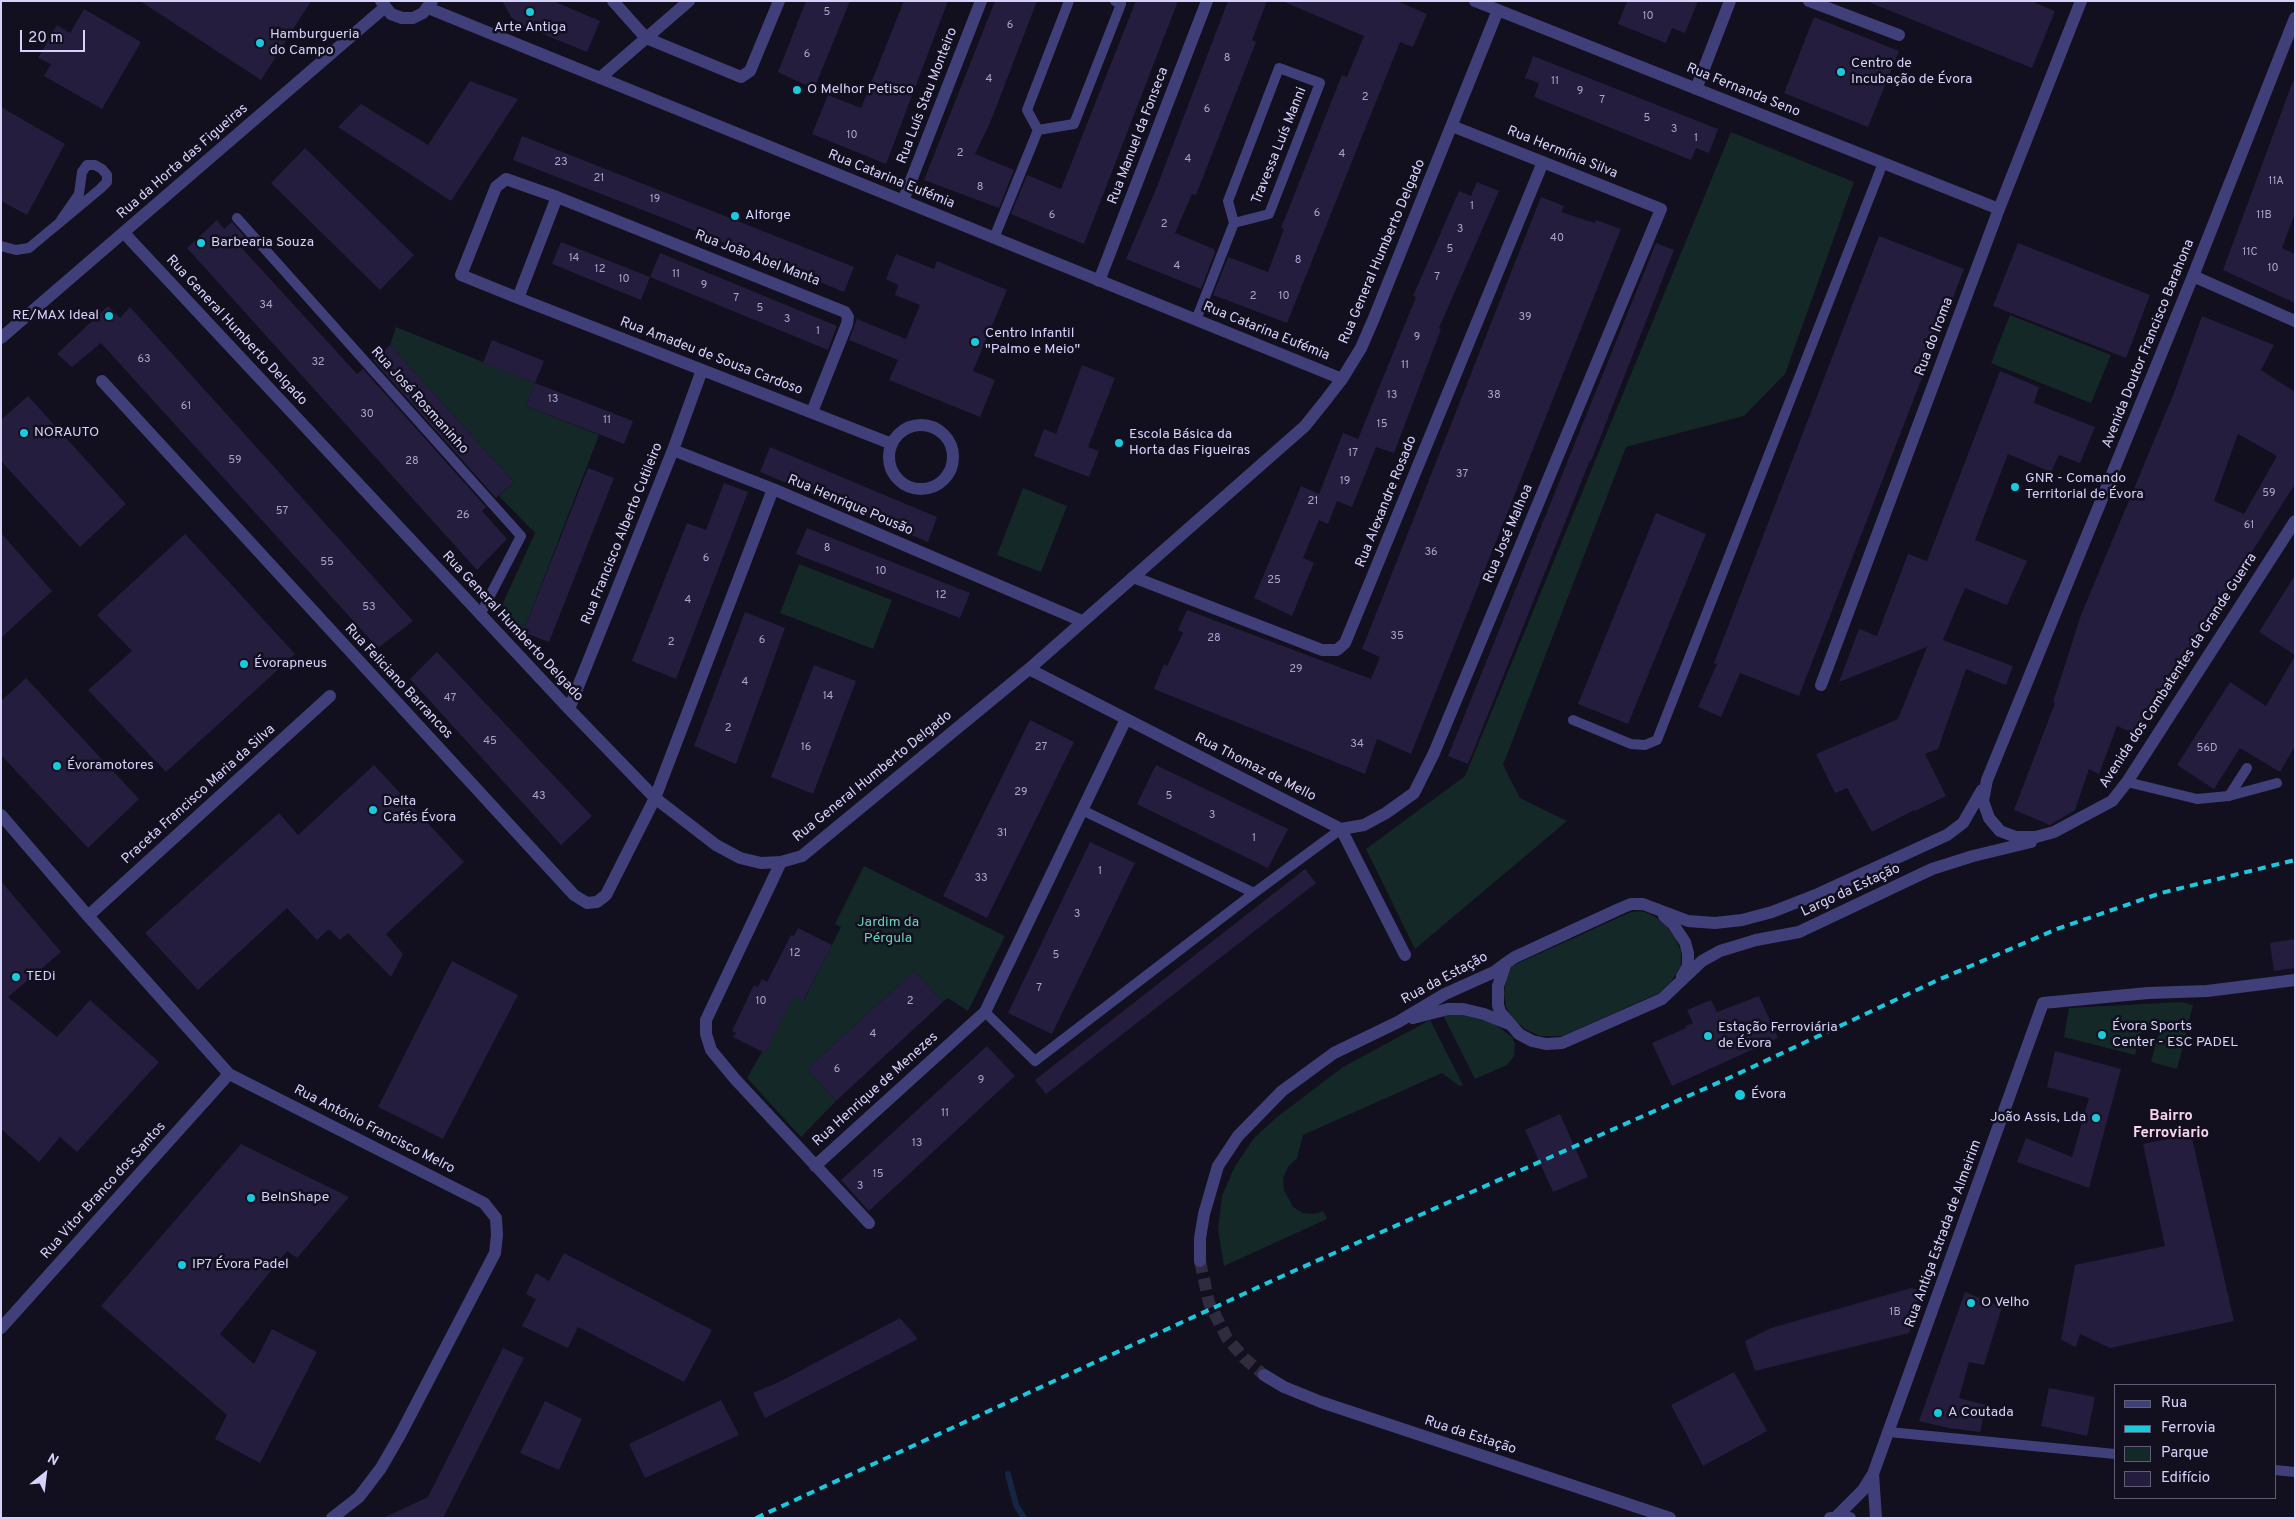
<!DOCTYPE html>
<html>
<head>
<meta charset="utf-8">
<style>
  body { margin:0 }
  #map { position:relative; width:2296px; height:1519px; overflow:hidden; background:#120f1f; font-family:Overpass,sans-serif }
  canvas { display:block }
  .frame { position:absolute; inset:0; border:2px solid #d6d2fa; pointer-events:none }
  .legend { position:absolute; left:2114px; top:1384px; width:162px; height:115px; box-sizing:border-box; background:#120f1f; border:1px solid #605d77; margin:0; padding:6px 9px; list-style:none; font-size:15px; color:#d6d2fa }
  .legend li { display:flex; align-items:center; gap:10px; height:25px }
  .legend b { width:25px; border:1px solid #605d77 }
  .north { position:absolute; left:20px; top:1449px; width:50px; height:50px; -webkit-text-stroke:4px #120f1f; paint-order:stroke; rotate:29deg; font-size:14px; font-weight:700; line-height:20px; text-align:center; color:#d6d2fa }
  .north::after { content:''; display:block; margin:auto; width:18px; height:22px; background:#d6d2fa; clip-path:polygon(50% 0,100% 100%,50% 72%,0 100%) }
  .scale { position:absolute; left:20px; top:30px; width:65px; height:22px; box-sizing:border-box; border:2px solid #d6d2fa; border-top:0; padding-left:6px; font-size:15px; line-height:18px; white-space:nowrap; color:#d6d2fa; -webkit-text-stroke:4px #120f1f; paint-order:stroke }
</style>
</head>
<body>
<div id="map">
<canvas width="2296" height="1519"></canvas>
<div class="frame"></div>
<ul class="legend">
<li><b style="height:6px;background:#413f79"></b>Rua</li>
<li><b style="height:6px;background:#19cadf"></b>Ferrovia</li>
<li><b style="height:14px;background:#132827"></b>Parque</li>
<li><b style="height:14px;background:#241d3d"></b>Edifício</li>
</ul>
<div class="north">N</div>
<div class="scale">20 m</div>
</div>
<script>
const ctx = document.querySelector('canvas').getContext('2d');
ctx.lineJoin = 'round';
function fillPath(path, color) {
  ctx.fillStyle = color;
  ctx.fill(path, 'evenodd');
}
function poly(rows) {
  const path = new Path2D();
  for (const r of rows) {
    if (r.length === 3) {
      path.moveTo(r[0] + r[2], r[1]);
      path.arc(r[0], r[1], r[2], 0, 2 * Math.PI);
      continue;
    }
    path.moveTo(r[0], r[1]);
    for (let i = 2; i < r.length; i += 2) path.lineTo(r[i], r[i + 1]);
  }
  return path;
}
function stroke(path, color, width, dash) {
  ctx.strokeStyle = color;
  ctx.lineWidth = width;
  ctx.lineCap = dash ? 'butt' : 'round';
  ctx.setLineDash(dash || []);
  ctx.stroke(path);
}
function drawText(font, color, halo, rows, align = 'center') {
  ctx.font = font + ' Overpass,sans-serif';
  ctx.lineWidth = 5;
  ctx.setLineDash([]);
  ctx.textBaseline = 'middle';
  ctx.strokeStyle = halo;
  ctx.fillStyle = color;
  for (const [text, x, y, turn = 0] of rows) {
    ctx.save();
    ctx.translate(x, y);
    ctx.rotate((+turn || 0) * Math.PI / 180);
    ctx.textAlign = isNaN(turn) ? turn : align;
    if (halo) ctx.strokeText(text, 0, 0);
    ctx.fillText(text, 0, 0);
    ctx.restore();
  }
}
fillPath(poly([
  [1731,132,1854,182,1785,374,1744,416,1626,447,1503,765,1520,798,1567,821,1415,949,1366,849,1465,776],
  [2010,315,2111,355,2091,403,1991,363],
  [396,327,535,383,526,406,599,435,523,632,502,605,535,533,499,496,514,482,390,345],
  [1023,488,1067,506,1041,572,997,555],
  [799,564,892,600,873,649,780,613],
  [864,866,1005,936,968,1011,948,998,943,1002,914,971,807,1069,836,1101,801,1137,747,1078,794,996,804,1000,841,927,835,924],
  [1642,911,1654,916,1666,926,1675,937,1681,952,1681,965,1671,982,1659,993,1562,1036,1540,1036,1525,1029,1513,1019,1506,1007,1504,993,1506,979,1512,966,1631,912],
  [2181,1002,2193,1005,2177,1069,2151,1062,2159,1032,2142,1028,2135,1055,2064,1037,2069,1008],
  [1443,1015,1463,1015,1492,1022,1512,1037,1515,1044,1514,1056,1507,1065,1475,1079],
  [1430,1020,1463,1085,1459,1086,1442,1073,1303,1135,1297,1158,1288,1167,1283,1178,1284,1190,1293,1207,1303,1213,1314,1214,1323,1211,1327,1219,1224,1266,1218,1229,1222,1196,1235,1166,1254,1138,1277,1117,1343,1067]
]), '#132827');
stroke(poly([
  [1008,1474,1016,1505,1024,1518]
]), '#142643', 6);
fillPath(poly([
  [140,1,311,1,261,80],
  [502,1,553,1,600,21,587,52,521,25,511,17],
  [806,1,850,1,814,89,778,72],
  [904,1,948,1,886,164,812,134,828,95,861,108],
  [995,1,1037,1,990,123,975,154,1014,170,999,208,924,180],
  [1136,1,1178,1,1084,244,1011,214,1027,175,1061,189],
  [1228,1,1267,1,1252,40,1256,42,1196,195,1192,194,1175,233,1214,249,1215,252,1201,289,1126,259,1156,189],
  [1282,1,1397,1,1427,14,1413,47,1400,42,1287,323,1213,295,1228,257,1268,272,1284,229,1281,228,1342,75,1347,77,1364,36],
  [1627,1,1698,1,1685,33,1672,28,1666,43,1618,24],
  [1871,1,2031,1,2055,11,2032,68,1871,3],
  [84,9,141,42,102,109,44,76,51,64,38,58,57,25,70,33],
  [1814,17,1899,51,1868,127,1784,93],
  [1533,56,1718,129,1709,153,1696,148,1691,160,1534,97,1539,83,1525,78],
  [470,81,518,99,451,201,338,127,361,104,428,145],
  [2293,81,2295,82,2295,213,2282,248,2295,254,2295,303,2223,270],
  [1,107,65,144,27,215,1,201],
  [522,136,854,267,844,292,671,221,513,160],
  [305,148,414,255,380,290,271,183],
  [1477,182,1499,191,1439,328,1441,329,1394,453,1376,447,1352,507,1337,501,1328,524,1319,520,1303,558,1314,563,1292,616,1254,598,1301,486,1319,494,1343,433,1358,439,1416,297,1413,296,1459,191,1471,196],
  [1541,197,1564,206,1561,212,1595,223,1596,220,1621,229,1411,754,1377,739,1365,774,1154,689,1164,664,1167,666,1183,633,1178,630,1187,610,1371,679,1380,657,1362,649],
  [217,220,224,229,232,222,246,238,239,245,357,374,363,369,486,507,482,511,507,539,477,570,187,248],
  [1879,236,1964,269,1799,696,1740,673,1721,717,1698,707,1717,664,1714,663],
  [561,242,650,277,641,300,552,264],
  [1656,243,1674,250,1591,461,1590,460,1468,764,1448,756],
  [2018,243,2150,295,2126,358,1993,306],
  [660,253,837,326,828,350,650,277],
  [896,254,934,269,937,261,1007,290,973,371,995,380,980,417,889,380,898,360,849,340,857,319,906,339,920,305,895,295,898,285,886,279],
  [108,306,120,318,130,307,413,621,378,648,101,343,72,367,57,354],
  [2202,316,2274,345,2261,370,2295,392,2295,484,2136,734,2117,726,2099,774,2089,769,2075,810,2050,825,2014,810,2055,703,2053,702,2081,615,2174,393],
  [2238,434,2277,456,2244,514,2214,501],
  [492,340,544,361,535,383,483,363],
  [390,345,514,482,496,498,373,360],
  [1082,365,1115,378,1088,447,1099,451,1089,477,1034,456,1044,429,1056,434],
  [2000,371,2039,387,2034,403,2095,427,2080,463,2059,455,2051,472,2008,454,1975,540,2027,561,2007,605,1965,588,1943,640,2013,666,2006,685,1966,669,1938,749,1925,754,1946,796,1915,811,1914,810,1872,832,1847,788,1835,793,1816,754,1898,719,1927,647,1839,682,1859,629,1877,636,1908,554,1927,561],
  [535,383,633,421,624,444,526,406],
  [28,396,126,504,80,547,1,461,1,420],
  [770,447,937,517,928,542,760,472],
  [588,468,614,478,549,642,523,632],
  [724,483,748,492,676,679,632,661,687,523,706,530],
  [1656,513,1706,534,1628,724,1578,704],
  [807,528,970,593,960,618,796,554],
  [1,533,52,591,1,638],
  [185,534,295,654,166,772,88,690,132,651,97,615],
  [2295,575,2295,655,2259,632],
  [745,612,785,628,736,764,694,746],
  [437,652,592,816,561,845,410,679],
  [2295,656,2295,746,2280,772,2240,748,2214,789,2177,765,2230,682,2266,706],
  [814,665,856,681,813,794,771,777],
  [26,678,139,799,88,848,1,755,1,701],
  [1030,720,1074,742,987,918,943,896],
  [374,765,464,862,386,934,403,954,391,977,348,933,340,940,329,929,317,940,287,908,198,990,145,933,279,813,298,835],
  [1156,765,1288,829,1268,868,1137,804],
  [1090,842,1135,863,1052,1034,1008,1013],
  [1305,869,1316,883,1046,1094,1035,1080],
  [1,881,61,952,8,997,57,1037,90,1000,159,1062,77,1152,60,1137,39,1162,1,1129],
  [798,928,832,945,803,1001,794,996,765,1053,733,1037,736,1033,732,1031,754,985,758,987,762,979,767,982,791,935,794,936],
  [2295,939,2295,968,2274,971,2270,943],
  [452,961,518,995,443,1139,378,1107],
  [914,971,943,1002,836,1101,807,1069],
  [1759,996,1778,1038,1672,1086,1652,1043,1686,1028,1685,1026,1693,1023,1687,1010,1711,1000,1717,1012],
  [987,1046,1015,1076,869,1211,841,1180],
  [2055,1051,2121,1069,2089,1188,2017,1162,2026,1138,2072,1157,2089,1098,2047,1087],
  [1560,1114,1588,1177,1553,1192,1525,1130],
  [2191,1134,2234,1321,2110,1348,2080,1334,2076,1347,2061,1340,2075,1265,2165,1246,2143,1144],
  [241,1144,349,1197,297,1258,287,1251,220,1334,254,1364,272,1329,317,1352,260,1463,215,1439,227,1415,101,1306],
  [564,1253,712,1330,684,1382,578,1327,568,1348,522,1326,536,1299,526,1294,536,1273,549,1281],
  [1911,1288,1922,1291,1909,1333,1755,1371,1745,1341,1771,1328],
  [1965,1292,2002,1307,1984,1365,1969,1362,1959,1398,1986,1405,1980,1432,1949,1428,1919,1421],
  [900,1318,918,1339,765,1418,753,1393,777,1383],
  [503,1348,524,1358,443,1518,383,1518,428,1497],
  [1734,1372,1767,1431,1703,1466,1671,1405],
  [2049,1388,2095,1397,2087,1436,2041,1426],
  [721,1400,739,1435,645,1478,629,1444],
  [545,1401,582,1419,559,1470,520,1453]
]), '#241d3d');
stroke(poly([
  [1200,1261,1209,1303,1227,1338,1244,1358,1264,1375]
]), '#2f2c40', 12, [12, 6]);
stroke(poly([
  [1038,130,1074,124,1121,4,1115,1],
  [1038,130,1027,110,1069,1],
  [237,218,521,536,480,615],
  [994,238,1038,130],
  [1,246,16,250,29,248,100,189,107,182,107,175,102,169,95,165,87,165,82,172,79,194,59,223],
  [1196,320,1234,223,1269,214,1320,83,1279,68,1228,201,1234,223],
  [1573,720,1631,744,1645,745,1657,740,1883,163],
  [2127,782,2197,799,2229,796,2277,783],
  [2229,796,2247,768],
  [1082,810,1254,893],
  [985,1012,1035,1061,1254,893,1341,829],
  [1889,1432,2115,1454],
  [2275,1470,2295,1472]
]), '#413f79', 10);
stroke(poly([
  [613,1,646,38,741,77,750,71,779,1],
  [1475,1,1999,209],
  [1809,1,1899,35],
  [428,8,1342,379],
  [600,78,689,1],
  [1696,89,1730,1],
  [506,179,557,197,518,298,461,275,496,187,506,179],
  [557,197,845,312,848,317,847,324,812,412],
  [903,201,981,1],
  [124,233,569,709,655,798,716,845,740,858,761,863,781,862,802,856,1029,669,1305,426,1325,401,1342,379,1361,348,1374,318,1498,10],
  [2193,276,2295,321],
  [1099,281,1207,1],
  [518,298,892,444],
  [102,381,574,895,587,903,597,902,606,895,655,798,773,489,1082,621],
  [921,457,32],
  [673,450,773,489],
  [1133,577,1322,650,1337,650,1345,643,1543,162],
  [1029,669,1341,829,1405,955],
  [1821,685,1999,209,2081,1],
  [569,709,673,450,702,370],
  [1,815,88,916,229,1074,484,1203,496,1218,497,1235,495,1253,400,1435,381,1468,359,1497,332,1518],
  [1341,829,1364,825,1386,813,1414,793,1434,753,1661,209,1452,126],
  [781,862,706,1020,706,1034,711,1050,735,1079,869,1223],
  [88,916,330,696],
  [815,1166,985,1012,1126,719],
  [1,1328,229,1074],
  [1873,1474,1876,1518],
  [1836,1517,1863,1490,1873,1474,2043,1003,2148,993,2207,991,2295,980]
]), '#413f79', 12);
stroke(poly([
  [381,1,391,14,402,18,413,18,423,13,432,1],
  [2295,18,2193,276,1987,780,1983,801,1989,818,2000,831,2016,837,2036,837,2054,832,2112,801,2127,782,2295,521],
  [1,338,384,8],
  [1982,790,1963,823,1947,835,1818,894,1772,912,1742,920,1715,923,1688,921,1643,904,1631,904,1619,909,1515,957,1506,963,1498,986,1498,1005,1500,1012,1519,1034,1532,1041,1546,1044,1562,1043,1662,999,1702,961,1720,951,1756,940,1799,932,1932,869,1973,856,2031,842],
  [1664,916,1673,924,1685,942,1688,953,1688,966,1682,976],
  [1413,1018,1448,1009,1463,1009,1484,1014,1509,1024],
  [1200,1261,1200,1238,1204,1214,1218,1166,1238,1136,1282,1091,1334,1053,1398,1022,1445,994,1494,972,1506,963],
  [1264,1375,1284,1387,1321,1402,1670,1518],
  [1830,1518,1850,1518]
]), '#413f79', 12);
stroke(poly([
  [756,1518,1287,1274,1731,1077,1938,980,2057,929,2161,893,2295,860]
]), '#19cadf', 4, [8, 6]);
for (const [x, y, r, color] of [
  [530,12,5,"#19cadf"],
  [260,43,5,"#19cadf"],
  [1841,72,5,"#19cadf"],
  [797,90,5,"#19cadf"],
  [735,216,5,"#19cadf"],
  [201,243,5,"#19cadf"],
  [109,316,5,"#19cadf"],
  [975,342,5,"#19cadf"],
  [24,433,5,"#19cadf"],
  [1119,443,5,"#19cadf"],
  [2015,487,5,"#19cadf"],
  [244,664,5,"#19cadf"],
  [57,766,5,"#19cadf"],
  [373,810,5,"#19cadf"],
  [16,977,5,"#19cadf"],
  [2102,1035,5,"#19cadf"],
  [1708,1036,5,"#19cadf"],
  [1740,1095,6,"#19cadf"],
  [2096,1118,5,"#19cadf"],
  [251,1198,5,"#19cadf"],
  [182,1265,5,"#19cadf"],
  [1971,1303,5,"#19cadf"],
  [1938,1413,5,"#19cadf"]
]) {
  const dot = new Path2D();
  dot.arc(x, y, r, 0, 2 * Math.PI);
  ctx.fillStyle = color;
  ctx.fill(dot);
  stroke(dot, '#120f1f', 2);
}
drawText('11px', '#aaa5cb', null, [
  ["5",827,13],
  ["10",1648,17],
  ["6",1010,26],
  ["6",807,55],
  ["8",1227,59],
  ["4",989,80],
  ["11",1555,82],
  ["9",1580,92],
  ["2",1365,98],
  ["7",1602,101],
  ["6",1207,110],
  ["5",1647,119],
  ["3",1674,130],
  ["10",852,136],
  ["1",1696,139],
  ["2",960,154],
  ["4",1342,155],
  ["4",1188,160],
  ["23",561,163],
  ["21",599,179],
  ["11A",2276,182],
  ["8",980,188],
  ["19",655,200],
  ["1",1472,207],
  ["6",1317,214],
  ["6",1052,216],
  ["11B",2264,216],
  ["2",1164,225],
  ["3",1460,230],
  ["40",1557,239],
  ["5",1450,250],
  ["11C",2250,253],
  ["14",574,259],
  ["8",1298,261],
  ["4",1177,267],
  ["10",2273,269],
  ["12",600,270],
  ["11",676,275],
  ["7",1437,278],
  ["10",624,280],
  ["9",704,286],
  ["2",1253,297],
  ["10",1284,297],
  ["7",736,299],
  ["34",266,306],
  ["5",760,309],
  ["39",1525,318],
  ["3",787,320],
  ["1",818,332],
  ["9",1417,338],
  ["63",144,360],
  ["32",318,363],
  ["11",1405,366],
  ["13",1392,396],
  ["38",1494,396],
  ["13",553,400],
  ["61",186,407],
  ["30",367,415],
  ["11",607,421],
  ["15",1382,425],
  ["17",1353,454],
  ["59",235,461],
  ["28",412,462],
  ["37",1462,475],
  ["19",1345,482],
  ["59",2269,494],
  ["21",1313,502],
  ["57",282,512],
  ["26",463,516],
  ["61",2249,526],
  ["8",827,549],
  ["36",1431,553],
  ["6",706,559],
  ["55",327,563],
  ["10",881,572],
  ["25",1274,581],
  ["12",941,596],
  ["4",688,601],
  ["53",369,608],
  ["35",1397,637],
  ["28",1214,639],
  ["6",762,641],
  ["2",671,643],
  ["29",1296,670],
  ["4",745,683],
  ["14",828,697],
  ["47",450,699],
  ["2",728,729],
  ["45",490,742],
  ["34",1357,745],
  ["16",806,748],
  ["27",1041,748],
  ["56D",2207,749],
  ["29",1021,793],
  ["43",539,797],
  ["5",1169,797],
  ["3",1212,816],
  ["31",1002,834],
  ["1",1254,839],
  ["1",1100,872],
  ["33",981,879],
  ["3",1077,915],
  ["12",795,954],
  ["5",1056,956],
  ["7",1039,989],
  ["10",761,1002],
  ["2",910,1002],
  ["4",873,1035],
  ["6",837,1070],
  ["9",981,1081],
  ["11",945,1114],
  ["13",917,1144],
  ["15",878,1175],
  ["3",860,1187],
  ["1B",1895,1313]
]);
drawText('14px', '#d6d2fa', '#120f1f', [
  ["Arte Antiga",530,28,"center"],
  ["Hamburgueria",270,35],
  ["do Campo",270,51],
  ["Centro de",1851,64],
  ["Incubação de Évora",1851,80],
  ["O Melhor Petisco",807,90],
  ["Alforge",745,216],
  ["Barbearia Souza",211,243],
  ["RE/MAX Ideal",99,316,"right"],
  ["Centro Infantil",985,334],
  ["\"Palmo e Meio\"",985,350],
  ["NORAUTO",34,433],
  ["Escola Básica da",1129,435],
  ["Horta das Figueiras",1129,451],
  ["GNR - Comando",2025,479],
  ["Territorial de Évora",2025,495],
  ["Évorapneus",254,664],
  ["Évoramotores",67,766],
  ["Delta",383,802],
  ["Cafés Évora",383,818],
  ["TEDi",26,977],
  ["Évora Sports",2112,1027],
  ["Center - ESC PADEL",2112,1043],
  ["Estação Ferroviária",1718,1028],
  ["de Évora",1718,1044],
  ["Évora",1751,1095],
  ["João Assis, Lda",2086,1118,"right"],
  ["BeInShape",261,1198],
  ["IP7 Évora Padel",192,1265],
  ["O Velho",1981,1303],
  ["A Coutada",1948,1413]
], 'left');
drawText('14px', '#d6d2fa', '#120f1f', [
  ["Rua Fernanda Seno",1743,91,22],
  ["Rua Luís Stau Monteiro",928,96,-69],
  ["Rua Manuel da Fonseca",1139,136,-69],
  ["Travessa Luís Manni",1280,146,-68],
  ["Rua Hermínia Silva",1562,153,22],
  ["Rua da Horta das Figueiras",183,162,-41],
  ["Rua Catarina Eufémia",891,180,22],
  ["Rua General Humberto Delgado",1383,252,-67],
  ["Rua João Abel Manta",757,259,21],
  ["Rua General Humberto Delgado",236,331,47],
  ["Rua Catarina Eufémia",1266,332,22],
  ["Rua do Iroma",1935,337,-69],
  ["Avenida Doutor Francisco Barahona",2149,344,-68],
  ["Rua Amadeu de Sousa Cardoso",711,357,21],
  ["Rua José Rosmaninho",419,401,48],
  ["Rua Alexandre Rosado",1387,502,-68],
  ["Rua Henrique Pousão",850,506,23],
  ["Rua Francisco Alberto Cutileiro",623,534,-68],
  ["Rua José Malhoa",1509,534,-67],
  ["Rua General Humberto Delgado",512,627,47],
  ["Avenida dos Combatentes da Grande Guerra",2179,671,-57],
  ["Rua Feliciano Barrancos",398,682,47],
  ["Rua Thomaz de Mello",1255,768,27],
  ["Rua General Humberto Delgado",873,777,-39],
  ["Praceta Francisco Maria da Silva",199,795,-42],
  ["Largo da Estação",1851,891,-25],
  ["Rua da Estação",1445,979,-28],
  ["Rua Henrique de Menezes",876,1090,-42],
  ["Rua António Francisco Melro",374,1130,27],
  ["Rua Vitor Branco dos Santos",104,1191,-48],
  ["Rua Antiga Estrada de Almeirim",1944,1234,-70],
  ["Rua da Estação",1470,1436,18]
]);
drawText('14px', '#66d1b7', '#120f1f', [
  ["Jardim da",888,923],
  ["Pérgula",888,939]
]);
drawText('bold 15px', '#fad3ec', '#120f1f', [
  ["Bairro",2171,1117],
  ["Ferroviario",2171,1134]
]);
</script>
</body>
</html>
